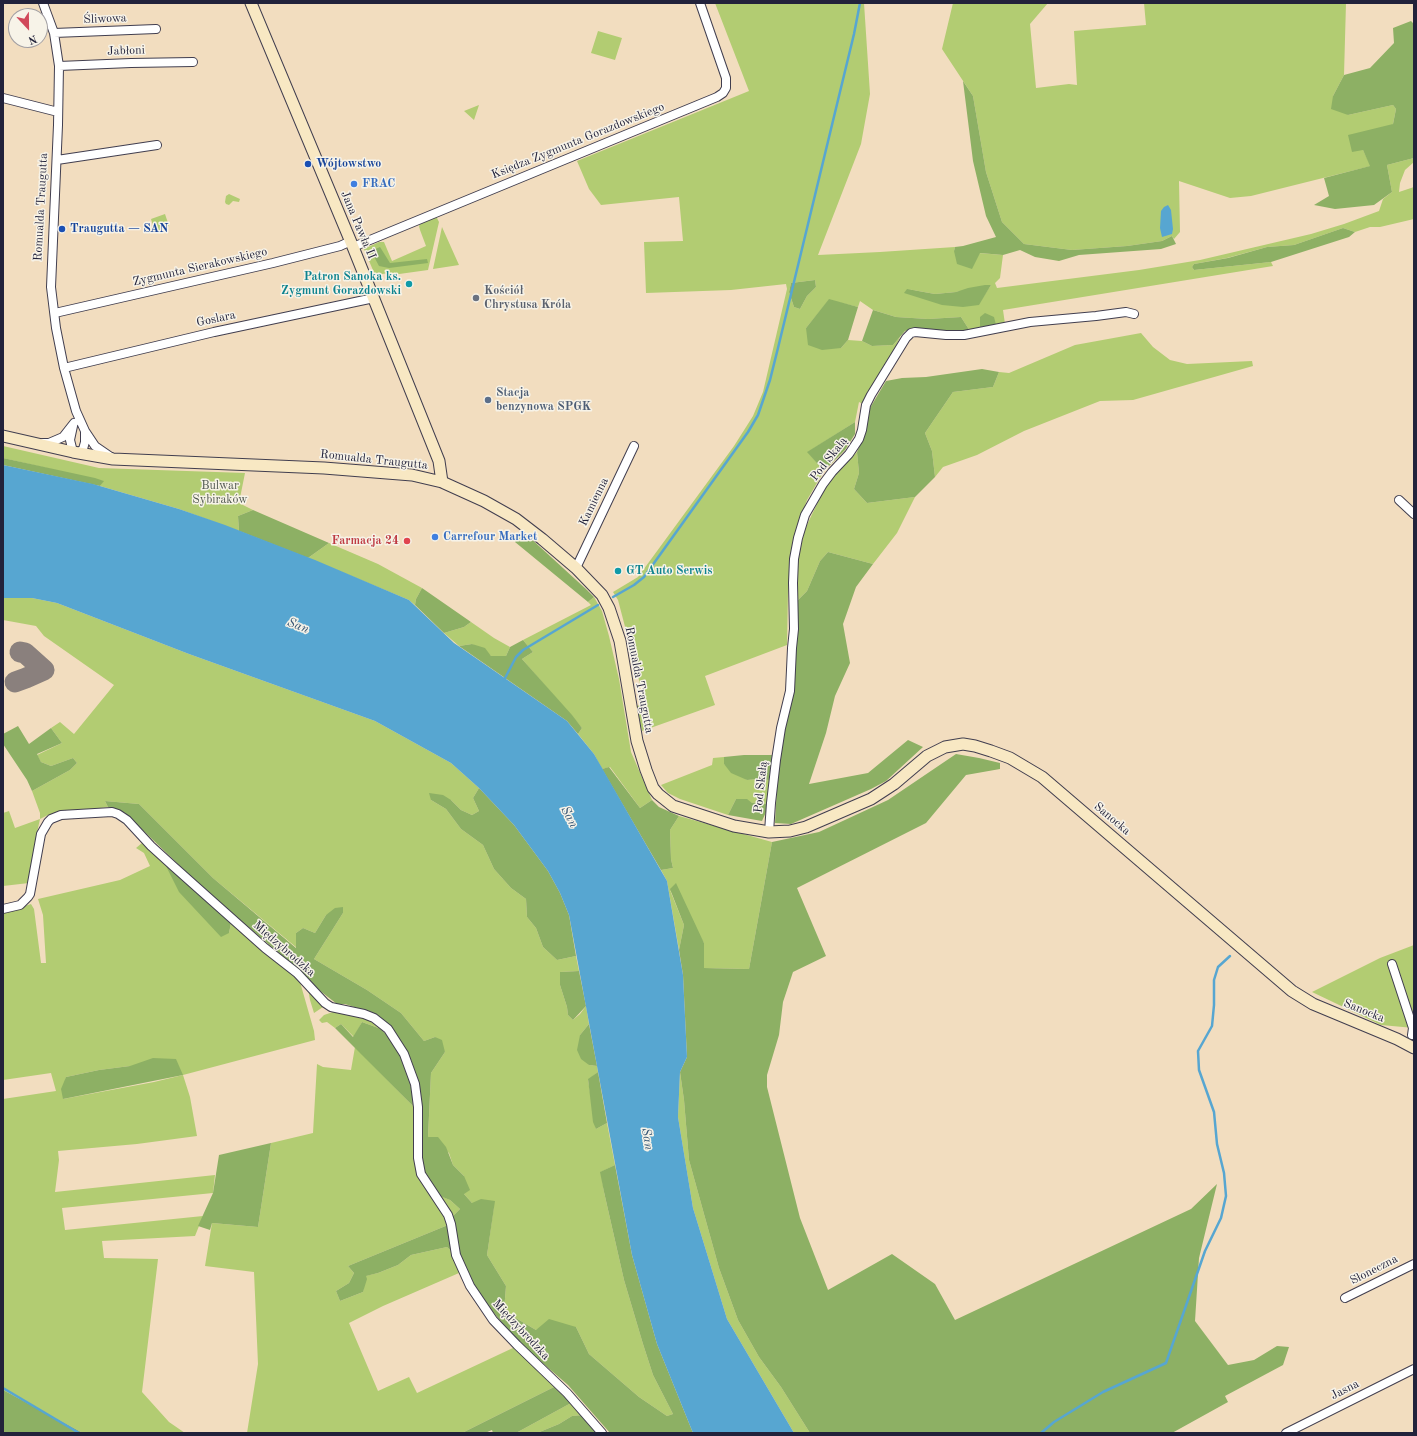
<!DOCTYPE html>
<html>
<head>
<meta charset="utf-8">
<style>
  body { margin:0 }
  #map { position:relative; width:1417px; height:1436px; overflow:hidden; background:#f2ddbf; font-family:"Old Standard TT",serif }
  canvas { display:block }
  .frame { position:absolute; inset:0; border:4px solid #22223b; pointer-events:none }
  .north { position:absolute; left:8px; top:8px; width:40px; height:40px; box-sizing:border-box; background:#f7f3e8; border:1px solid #a29fa3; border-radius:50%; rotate:158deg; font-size:11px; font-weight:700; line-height:16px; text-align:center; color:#22223b }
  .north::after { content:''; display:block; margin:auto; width:14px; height:18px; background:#d1495b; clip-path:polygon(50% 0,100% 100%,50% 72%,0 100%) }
</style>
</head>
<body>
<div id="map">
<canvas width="1417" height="1436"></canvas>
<div class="frame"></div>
<div class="north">N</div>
</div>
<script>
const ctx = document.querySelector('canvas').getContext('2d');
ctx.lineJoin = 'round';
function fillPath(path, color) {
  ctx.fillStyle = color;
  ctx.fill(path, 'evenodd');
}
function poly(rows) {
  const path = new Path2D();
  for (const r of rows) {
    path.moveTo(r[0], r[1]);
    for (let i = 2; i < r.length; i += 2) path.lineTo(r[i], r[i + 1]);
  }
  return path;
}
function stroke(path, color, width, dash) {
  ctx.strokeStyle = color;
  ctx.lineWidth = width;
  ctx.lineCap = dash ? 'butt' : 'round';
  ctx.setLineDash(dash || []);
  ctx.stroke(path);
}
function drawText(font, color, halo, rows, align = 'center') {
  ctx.font = font + ' "Old Standard TT",serif';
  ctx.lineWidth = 3;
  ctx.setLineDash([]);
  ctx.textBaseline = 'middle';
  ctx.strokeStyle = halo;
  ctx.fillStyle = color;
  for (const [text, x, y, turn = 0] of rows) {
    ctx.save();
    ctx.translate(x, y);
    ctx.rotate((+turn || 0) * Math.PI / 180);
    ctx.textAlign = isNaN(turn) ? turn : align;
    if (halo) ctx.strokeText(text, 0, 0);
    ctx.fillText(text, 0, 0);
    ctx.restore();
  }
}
fillPath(poly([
  [715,3,864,3,870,94,861,144,818,255,880,252,955,247,954,251,1003,255,1000,278,995,283,997,288,1139,270,1200,260,1311,234,1344,224,1379,211,1383,199,1392,192,1387,165,1414,158,1414,162,1405,170,1400,183,1399,192,1414,187,1414,219,1380,227,1370,227,1355,232,1343,228,1294,245,1267,247,1227,258,1194,264,1192,267,1194,270,1271,262,1273,266,1003,310,1005,324,996,325,980,317,980,327,970,331,961,317,928,319,896,317,873,310,860,301,858,307,829,300,806,328,841,348,848,340,862,341,872,346,893,345,900,337,887,365,863,404,859,402,855,422,808,452,824,471,807,500,793,539,788,592,787,645,705,676,715,705,642,731,636,706,642,705,644,699,618,600,613,592,638,577,734,446,753,416,763,392,787,289,786,284,731,290,646,293,644,242,683,241,679,197,601,205,589,189,577,161,749,91],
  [815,280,816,287,807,296,800,309,794,307,789,292,791,283],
  [991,285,978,305,907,289,935,294,956,292],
  [953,3,1048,3,1030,24,1036,88,1069,84,1077,85,1074,31,1146,25,1144,3,1346,3,1344,75,1333,96,1348,115,1393,105,1396,109,1393,124,1363,150,1371,166,1251,196,1230,198,1179,181,1180,232,1174,239,1172,236,1162,241,1127,246,1072,250,1024,244,1002,222,986,172,973,96,942,49],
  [598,31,622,38,615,60,591,53],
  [479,105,474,120,464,111],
  [229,194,240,199,239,202,233,201,229,205,226,204,225,202,226,196],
  [165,214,169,226,155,232,151,219],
  [436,216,439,222,428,270,392,275,389,273,375,275,364,249,366,248,379,242,384,242,392,261,426,246,420,230,419,226,421,223],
  [442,227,459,265,433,269],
  [1141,333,1153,347,1170,360,1187,364,1252,361,1253,366,1133,400,1100,401,1024,431,977,455,943,467,935,477,932,451,925,433,953,392,993,387,999,372,1009,373,1075,345],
  [3,446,99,468,245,473,239,503,253,510,238,516,239,531,179,509,100,486,103,481,3,458],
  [857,452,859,473,854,489,867,503,915,497,897,533,873,564,828,552,820,561,807,591,798,600,796,577,799,555,805,529,827,483],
  [329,543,378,564,422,588,416,599,415,605,409,600,308,558],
  [594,597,602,611,609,636,619,679,631,752,652,800,640,808,610,767,602,769,594,754,578,734,582,728,522,659,533,652,523,640,591,605,588,602],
  [3,598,32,598,57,603,189,654,375,721,451,763,479,788,473,798,479,811,472,815,461,810,451,800,431,800,446,809,461,829,483,845,494,869,511,888,526,899,527,917,536,928,543,947,557,960,576,956,579,971,560,972,560,985,567,1007,568,1015,573,1020,580,1014,586,1006,589,1024,580,1035,589,1065,597,1066,598,1072,588,1080,596,1129,607,1123,615,1165,601,1172,604,1192,624,1280,643,1344,653,1375,673,1414,667,1416,639,1397,589,1354,576,1327,536,1330,504,1311,506,1286,487,1255,494,1206,472,1203,464,1194,464,1176,453,1165,449,1153,428,1137,431,1073,445,1052,435,1037,424,1041,401,1013,367,990,314,959,343,913,326,915,315,933,303,928,296,933,297,948,213,878,139,804,105,801,108,807,48,815,40,819,35,842,29,883,3,886,3,813,9,811,15,828,40,819,40,813,32,791,70,770,77,763,73,758,51,766,41,762,37,755,62,743,51,728,60,722,74,734,114,685,44,636,36,626,3,620],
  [471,622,494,638,510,647,506,656,491,656,472,644,459,646,444,633,464,627],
  [724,757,724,764,747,780,759,779,769,780,768,803,764,804,760,802,752,803,736,799,728,815,680,799,668,793,661,785,712,765,713,758],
  [679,816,772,842,749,969,704,968,704,943,670,890,684,925,679,950,667,881,661,870,673,868,671,859,670,830],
  [142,843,164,862,229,933,231,923,283,967,292,972,300,982,314,1031,315,1040,183,1075,190,1097,197,1136,137,1144,58,1151,59,1160,55,1192,215,1175,213,1193,62,1208,65,1230,203,1216,195,1236,102,1241,104,1258,158,1259,142,1392,169,1422,185,1433,83,1433,3,1390,3,1099,56,1091,51,1073,3,1080,3,913,31,904,34,909,41,963,46,963,43,915,38,899,120,880,150,866,144,853,136,848],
  [130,1066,183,1075,154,1082,63,1099,66,1077,99,1070],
  [1414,945,1414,1028,1381,1025,1312,992,1380,958],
  [308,989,323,1007,314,1013,310,1000],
  [333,1012,346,1013,369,1020,381,1029,362,1022,354,1037,341,1024,335,1028,327,1022,322,1023,319,1020,324,1015],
  [355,1047,413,1106,416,1119,415,1162,444,1212,448,1225,348,1266,354,1273,349,1283,336,1291,340,1301,363,1292,365,1276,378,1273,398,1265,411,1255,447,1247,451,1251,459,1273,383,1306,349,1323,378,1391,409,1377,417,1393,515,1347,554,1387,462,1433,247,1433,258,1364,254,1272,205,1266,212,1223,258,1227,271,1143,313,1133,317,1064,323,1067,351,1070],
  [680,1072,684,1100,689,1160,719,1268,738,1320,759,1357,781,1387,810,1433,794,1433,727,1319,693,1208,678,1117],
  [441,1196,450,1200,460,1209,452,1217],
  [571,1403,583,1415,572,1416,559,1424,537,1433,516,1433]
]), '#b2cc72');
fillPath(poly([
  [1411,21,1414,24,1414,158,1387,165,1392,192,1374,205,1335,209,1314,205,1329,196,1324,178,1370,166,1363,150,1352,152,1348,135,1393,124,1396,109,1393,105,1348,115,1331,109,1333,96,1344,75,1370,68,1394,43,1393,28],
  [963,81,973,96,986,172,1002,222,1024,244,1072,250,1127,246,1162,241,1172,236,1176,244,1161,249,1079,255,1059,261,1035,257,1020,250,1003,255,980,253,972,269,957,264,954,251,955,247,963,246,996,237,986,216,973,161],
  [1343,228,1355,232,1349,237,1271,262,1194,270,1192,267,1194,264,1228,258,1267,247,1294,245],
  [380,247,390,263,427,259,428,263,389,268,379,266,371,251],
  [815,280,816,287,807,296,800,309,794,307,789,292,791,283],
  [985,285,991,285,979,305,963,307,942,305,904,293,907,289,935,294,956,292,968,288],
  [829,299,858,307,848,340,841,348,822,350,808,345,806,328],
  [873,310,896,317,928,319,961,317,970,331,948,331,917,328,905,331,893,345,872,346,862,341],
  [985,313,994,317,996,325,980,327,980,317],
  [982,369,999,372,993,387,953,392,925,433,932,451,935,477,915,497,867,503,854,489,859,473,857,452,861,443,867,413,886,381,902,378,926,377],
  [855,422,855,434,845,450,824,471,807,452],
  [3,458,95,478,104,481,100,486,3,465],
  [253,510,329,543,308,558,239,531,238,516],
  [519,535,527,535,587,590,594,597,588,602,515,542],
  [828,552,873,564,856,587,843,624,850,663,835,696,826,733,809,784,868,773,908,740,923,747,886,781,871,789,791,824,775,823,778,767,783,732,794,690,798,600,807,591,820,561],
  [422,588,471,622,464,627,444,633,415,605,416,599],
  [523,640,533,652,522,659,572,715,582,728,578,734,567,721,459,646,472,644,485,648,491,656,506,656,510,647],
  [18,726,29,744,51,728,62,743,37,754,41,762,51,766,73,758,77,763,70,770,32,791,27,780,3,744,3,734],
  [956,754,979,758,1000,763,1000,769,966,775,926,823,797,888,826,956,793,972,783,1002,779,1035,767,1075,767,1087,800,1218,828,1290,892,1254,935,1284,955,1320,1191,1209,1217,1184,1199,1258,1195,1321,1228,1365,1254,1360,1277,1346,1289,1347,1283,1365,1225,1396,1228,1402,1172,1433,810,1433,781,1387,759,1357,738,1320,719,1268,689,1160,684,1100,680,1072,687,1057,683,975,679,950,684,925,670,889,676,883,704,943,704,968,749,969,772,842,819,832,888,800],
  [744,755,772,755,769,780,759,779,747,780,731,773,724,764,724,757],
  [609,767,640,808,652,800,659,807,679,816,670,830,671,859,673,868,661,870,602,769],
  [479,788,514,825,548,871,560,893,569,915,576,956,557,960,543,947,536,928,527,917,526,899,511,888,494,869,483,845,461,829,446,809,431,800,429,793,443,795,451,800,461,810,472,815,479,811,473,798],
  [736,799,747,799,752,803,760,802,764,804,768,803,766,812,762,821,728,815],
  [105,801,139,804,213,878,296,948,296,933,303,928,315,933,326,915,335,908,343,907,343,913,314,959,367,990,401,1013,424,1041,435,1037,442,1040,445,1052,431,1073,428,1137,438,1137,446,1147,453,1165,464,1176,470,1190,464,1194,472,1203,481,1199,495,1201,487,1255,506,1286,504,1311,536,1330,549,1319,576,1327,589,1354,639,1397,667,1416,673,1414,653,1375,643,1344,624,1280,604,1192,600,1172,615,1165,632,1255,657,1344,693,1433,610,1433,568,1385,517,1341,489,1307,471,1282,461,1259,452,1217,460,1209,450,1200,440,1196,427,1177,421,1164,422,1150,419,1091,417,1077,411,1060,397,1036,387,1024,373,1013,345,1004,337,1004,319,990,292,964,207,892,125,813,115,809,108,807],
  [164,862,231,923,229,933,221,937,179,892],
  [579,971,586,1006,573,1020,568,1015,567,1007,560,985,560,972],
  [362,1022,381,1029,394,1043,406,1066,412,1092,413,1106,335,1028,341,1024,353,1037],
  [589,1024,597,1066,589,1065,581,1059,577,1050,580,1035],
  [153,1058,176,1059,183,1075,63,1099,61,1089,66,1077,99,1070,130,1066],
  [598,1072,607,1123,596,1129,593,1122,588,1079],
  [271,1143,258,1227,212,1223,210,1230,198,1226,213,1193,219,1155],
  [448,1225,451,1251,447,1247,411,1255,398,1265,378,1273,366,1276,367,1279,363,1292,340,1301,336,1291,349,1283,354,1273,348,1266],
  [554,1387,571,1403,516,1433,493,1433,492,1430,485,1433,462,1433],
  [3,1390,83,1433,3,1433],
  [583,1415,596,1433,537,1433,559,1424,572,1416]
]), '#8db064');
fillPath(poly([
  [1168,205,1171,210,1173,229,1172,234,1162,237,1160,228,1161,211,1164,207],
  [3,465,93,484,179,509,225,525,315,560,409,600,454,643,567,721,594,754,667,881,683,975,687,1057,680,1072,678,1117,693,1208,727,1319,794,1433,693,1433,657,1344,632,1255,569,915,560,893,548,871,514,825,479,788,451,763,375,721,189,654,57,603,32,598,3,598]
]), '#57a6d1');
stroke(poly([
  [613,597,634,585,644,577,748,432,758,415,770,380,778,348,854,34,860,3],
  [504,680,516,657,523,650,598,605],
  [3,1388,79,1433],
  [1041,1433,1054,1422,1103,1392,1166,1363,1205,1251,1221,1218,1226,1196,1224,1173,1217,1144,1214,1112,1199,1070,1198,1051,1212,1026,1214,1005,1214,980,1218,967,1230,956]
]), '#57a6d1', 2.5);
stroke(poly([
  [15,682,26,678,44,670,25,653,20,652]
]), '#8a807d', 21);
const street = poly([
  [43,3,54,33,59,66,58,125,51,287,56,328,64,368,76,411,85,431,95,446,111,457],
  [54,33,156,29],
  [59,66,131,63,193,62],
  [3,98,58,112],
  [57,160,157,145],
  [353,247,717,97,723,93,726,88,726,78,700,3],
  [55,313,273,263,340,246,351,241],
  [64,368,214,332,374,298],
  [43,443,49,443,63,437,74,423],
  [73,452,70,440,73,426],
  [78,453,83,449,85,442,85,432],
  [1399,500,1414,514],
  [576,568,634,446],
  [769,832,771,803,776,760,781,728,790,691,792,648,794,629,793,583,794,559,798,538,805,515,823,484,832,472,849,454,859,439,862,430,866,405,871,395,906,338,911,333,915,332,946,335,964,335,1030,322,1096,316,1126,312,1134,314],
  [3,909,20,905,28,897,30,894,41,834,48,822,51,819,61,815,112,812,118,814,127,820,151,846,173,866,265,948,297,973,325,1003,331,1007,364,1014,374,1018,388,1029,404,1054,415,1084,418,1107,418,1158,421,1174,448,1215,451,1224,456,1255,470,1286,493,1320,517,1345,567,1393,602,1433],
  [1392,964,1413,1028,1412,1035],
  [1345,1298,1414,1264],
  [1286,1433,1414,1369]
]);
const secondary = poly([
  [251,3,353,247,439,461,442,482],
  [3,436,73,452,113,459,324,468,412,475,442,482,484,501,516,519,542,539,576,568,602,595,609,608,620,641,637,741,646,770,653,788,658,794,673,806,734,826,769,832,790,831,806,827,871,799,894,784,927,756,945,747,963,744,975,746,991,751,1010,758,1042,777,1292,991,1313,1004,1397,1039,1414,1048]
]);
stroke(street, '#413e4f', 10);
stroke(secondary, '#413e4f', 13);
stroke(street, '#fff', 8);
stroke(secondary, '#f8e8c3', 11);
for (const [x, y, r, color] of [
  [308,164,4,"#1a4fb4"],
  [354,184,4,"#3f7fe0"],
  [62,229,4,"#1a4fb4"],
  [409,284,4,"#0f9aa8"],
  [476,298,4,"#6b7280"],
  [488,400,4,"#5c6f8a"],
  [435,537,4,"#3f7fe0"],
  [407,541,4,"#e0444e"],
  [618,571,4,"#0f9aa8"]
]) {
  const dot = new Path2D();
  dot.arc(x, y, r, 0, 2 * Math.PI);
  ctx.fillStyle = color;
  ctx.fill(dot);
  stroke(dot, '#f7f3e8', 1.5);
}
drawText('12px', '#22223b', '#f7f3e8', [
  ["Śliwowa",105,19,-2],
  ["Jabłoni",126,51,-2],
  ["Księdza Zygmunta Gorazdowskiego",578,141,-22],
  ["Romualda Traugutta",41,207,-87],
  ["Jana Pawła II",358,225,67],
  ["Zygmunta Sierakowskiego",200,267,-13],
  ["Goslara",216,319,-12],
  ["Pod Skałą",829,459,-52],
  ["Romualda Traugutta",374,460,6],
  ["Kamienna",594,502,-64],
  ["Romualda Traugutta",639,680,79],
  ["Pod Skałą",761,787,-84],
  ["Sanocka",1112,819,40],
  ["Międzybrodzka",284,949,41],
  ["Sanocka",1364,1011,22],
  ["Słoneczna",1374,1270,-27],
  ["Międzybrodzka",521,1330,47],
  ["Jasna",1345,1390,-27]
]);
drawText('bold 12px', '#164399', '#f7f3e8', [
  ["Wójtowstwo",316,164],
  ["Traugutta — SAN",70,229]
], 'left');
drawText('bold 12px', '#366cbe', '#f7f3e8', [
  ["FRAC",362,184],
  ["Carrefour Market",443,537]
], 'left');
drawText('bold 12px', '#0d838f', '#f7f3e8', [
  ["Patron Sanoka ks.",401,277],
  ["Zygmunt Gorazdowski",401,291],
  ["GT Auto Serwis",626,571,"left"]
], 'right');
drawText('bold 12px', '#5b616d', '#f7f3e8', [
  ["Kościół",484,291],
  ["Chrystusa Króla",484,305]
], 'left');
drawText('bold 12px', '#4e5e75', '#f7f3e8', [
  ["Stacja",496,393],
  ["benzynowa SPGK",496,407]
], 'left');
drawText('12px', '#4d554c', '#f7f3e8', [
  ["Bulwar",220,486],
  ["Sybiraków",220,500]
]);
drawText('bold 12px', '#be3a42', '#f7f3e8', [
  ["Farmacja 24",399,541]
], 'right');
drawText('italic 13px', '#375777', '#f7f3e8', [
  ["San",298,626,22],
  ["San",569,817,62],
  ["San",647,1139,81]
]);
</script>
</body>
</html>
